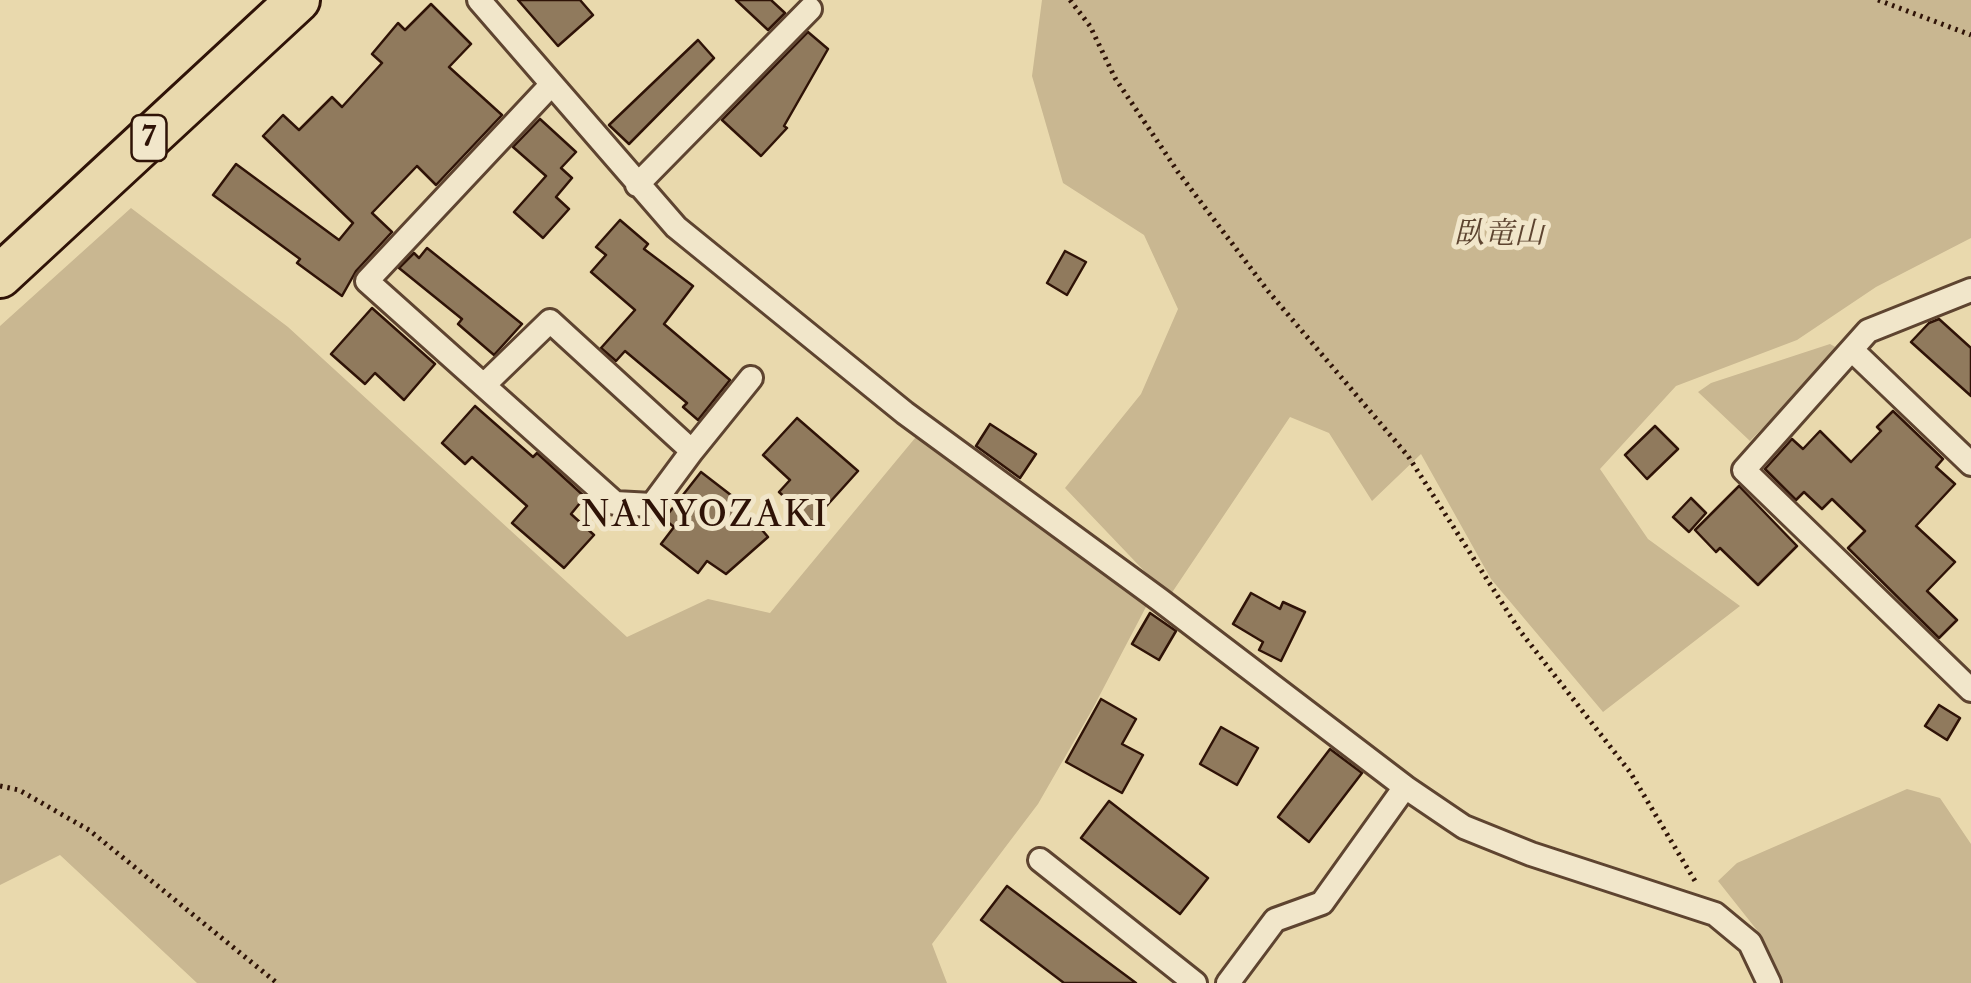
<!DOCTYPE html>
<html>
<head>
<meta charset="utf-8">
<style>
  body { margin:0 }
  canvas { display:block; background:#e9d9ad }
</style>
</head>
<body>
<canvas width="1971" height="983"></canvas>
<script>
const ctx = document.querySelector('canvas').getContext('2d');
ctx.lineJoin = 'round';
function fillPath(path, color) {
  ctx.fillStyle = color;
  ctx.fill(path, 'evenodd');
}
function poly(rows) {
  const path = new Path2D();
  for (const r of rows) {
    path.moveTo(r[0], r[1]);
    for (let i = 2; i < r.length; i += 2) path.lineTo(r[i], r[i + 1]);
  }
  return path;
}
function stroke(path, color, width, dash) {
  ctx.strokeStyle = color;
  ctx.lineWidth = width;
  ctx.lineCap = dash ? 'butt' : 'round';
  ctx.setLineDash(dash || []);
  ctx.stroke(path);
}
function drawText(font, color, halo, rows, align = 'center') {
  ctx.font = font + ' "Libre Caslon Text","Noto Serif JP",serif';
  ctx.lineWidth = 10;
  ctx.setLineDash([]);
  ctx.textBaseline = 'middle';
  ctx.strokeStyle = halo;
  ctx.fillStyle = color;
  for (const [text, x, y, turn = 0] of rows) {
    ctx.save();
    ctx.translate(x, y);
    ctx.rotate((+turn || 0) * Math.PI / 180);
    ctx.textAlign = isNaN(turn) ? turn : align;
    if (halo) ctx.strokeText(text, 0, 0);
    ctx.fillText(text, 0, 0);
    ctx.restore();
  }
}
fillPath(poly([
  [1042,0,1971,0,1971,238,1876,287,1797,340,1676,386,1600,469,1648,539,1740,606,1603,712,1491,579,1421,454,1372,501,1329,433,1290,417,1169,597,1065,488,1141,394,1178,309,1144,235,1063,183,1032,76],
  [131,208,288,327,627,637,708,599,770,613,925,426,1147,605,1092,710,1038,804,932,944,947,983,197,983,60,855,0,885,0,326],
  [1830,344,1839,349,1750,441,1698,392,1711,383],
  [1907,789,1940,798,1971,844,1971,983,1782,983,1760,934,1718,881,1737,863]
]), '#c9b791');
const building = poly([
  [518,0,580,0,593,15,558,46,518,0],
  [736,0,771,0,785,13,768,30,736,0],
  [431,4,471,44,449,67,502,115,436,185,417,166,372,213,392,232,356,271,342,296,297,263,300,259,213,195,236,164,339,240,353,223,263,136,283,115,299,130,332,97,342,107,382,63,372,54,398,23,405,30,431,4],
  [808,32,828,49,784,126,787,128,761,156,722,120,808,32],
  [698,40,714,58,629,144,609,125,698,40],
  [540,119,576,152,561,168,572,178,556,197,569,209,543,238,514,212,546,176,513,147,540,119],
  [620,220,648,244,644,249,693,286,664,324,730,380,698,420,683,407,687,403,625,351,616,361,601,348,635,310,591,272,606,255,596,247,620,220],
  [427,248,522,324,494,355,458,324,462,319,399,268,414,253,419,258,427,248],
  [1065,251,1086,262,1067,295,1047,283,1065,251],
  [372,308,435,364,404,400,375,373,365,384,331,354,372,308],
  [1939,319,1971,348,1971,396,1911,342,1929,323,1939,319],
  [475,406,533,457,537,453,585,497,571,514,594,535,564,568,512,523,527,506,472,457,465,464,442,443,475,406],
  [1893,411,1943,459,1936,467,1955,484,1916,526,1955,562,1927,591,1957,620,1939,638,1848,548,1865,531,1832,499,1822,509,1804,492,1796,500,1765,469,1792,439,1803,449,1820,431,1851,462,1881,431,1877,427,1893,411],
  [797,418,858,471,812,522,779,492,790,480,763,455,797,418],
  [990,424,1036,454,1020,478,976,446,990,424],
  [1655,426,1678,449,1647,479,1625,455,1655,426],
  [701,472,736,499,768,537,726,574,707,561,698,573,661,544,674,527,664,519,701,472],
  [1739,486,1797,546,1758,585,1720,548,1716,552,1695,530,1739,486],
  [1691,498,1706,513,1689,532,1673,517,1691,498],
  [1251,593,1280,609,1283,602,1305,612,1281,661,1259,650,1263,642,1233,624,1251,593],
  [1150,613,1176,631,1159,660,1132,644,1150,613],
  [1101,699,1136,719,1122,744,1143,755,1122,793,1066,762,1101,699],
  [1939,705,1960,718,1947,740,1925,726,1939,705],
  [1221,727,1258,748,1237,785,1200,764,1221,727],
  [1330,749,1362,773,1309,842,1278,817,1330,749],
  [1109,801,1208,878,1180,914,1081,838,1109,801],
  [1007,886,1101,957,1136,983,1064,983,981,920,1007,886]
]);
fillPath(building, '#907a5d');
stroke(building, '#2f1307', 2.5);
const street = poly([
  [479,0,676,227,905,413,1160,600,1405,787,1464,827,1531,854,1715,914,1750,943,1769,983],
  [637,185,810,9],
  [1971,290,1868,331,1744,470,1971,690],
  [1852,350,1971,464],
  [484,385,550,321,692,451,652,505,615,503,367,281,550,86],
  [692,451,751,378],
  [1040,860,1195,983],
  [1228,983,1275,920,1322,903,1405,787]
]);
const highway = poly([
  [0,276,298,0]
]);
stroke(street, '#5e4430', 28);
stroke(highway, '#2f1307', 48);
stroke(poly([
  [1070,0,1090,26,1115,78,1178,172,1268,291,1408,456,1520,631,1630,772,1695,881],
  [1878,0,1971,35],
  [0,786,19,790,89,830,277,983]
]), '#2f1307', 5, [2.5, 5]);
stroke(street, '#f1e6ca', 22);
stroke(highway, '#e9d9ad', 42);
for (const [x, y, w] of [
  [149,138,35]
]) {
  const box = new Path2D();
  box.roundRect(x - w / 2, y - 23, w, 46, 8);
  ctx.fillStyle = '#f1e6ca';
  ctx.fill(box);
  stroke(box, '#2f1307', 2.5);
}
drawText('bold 28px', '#2f1307', null, [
  ["7",149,138]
]);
drawText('italic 30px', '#5d4430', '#f1e6ca', [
  ["臥竜山",1499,234]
]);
ctx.letterSpacing = '2.5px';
drawText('35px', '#2f1307', '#f1e6ca', [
  ["NANYOZAKI",705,516]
]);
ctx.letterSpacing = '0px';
</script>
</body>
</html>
